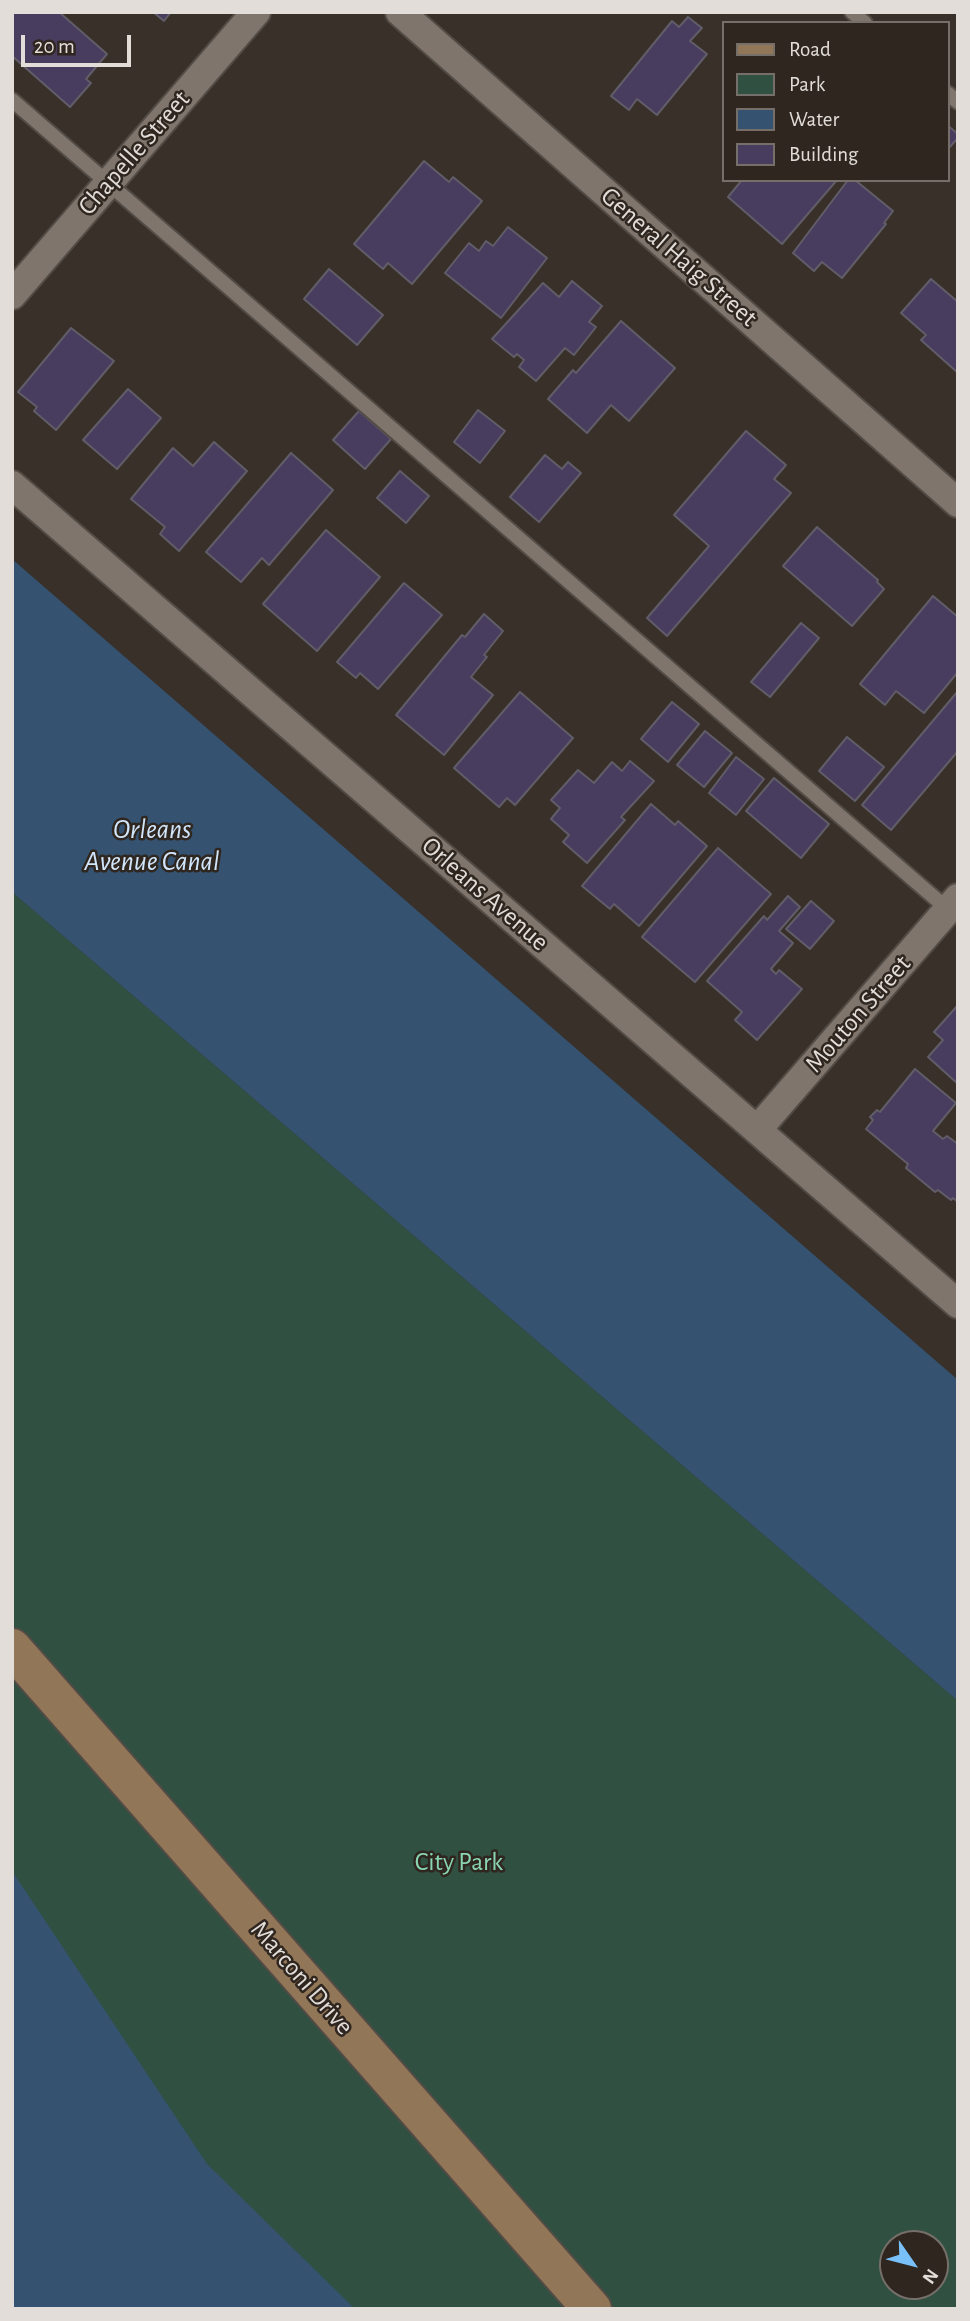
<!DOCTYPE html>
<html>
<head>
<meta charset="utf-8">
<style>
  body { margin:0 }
  #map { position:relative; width:970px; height:2321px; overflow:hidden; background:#383029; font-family:"Alegreya Sans",sans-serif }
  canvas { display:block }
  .frame { position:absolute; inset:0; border:14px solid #e3ddd9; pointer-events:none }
  .legend { position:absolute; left:722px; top:21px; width:228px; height:161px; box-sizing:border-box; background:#2e261f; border:2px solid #766f69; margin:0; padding:9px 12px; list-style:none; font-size:21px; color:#e3ddd9 }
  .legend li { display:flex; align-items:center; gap:14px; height:35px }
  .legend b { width:35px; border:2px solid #766f69 }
  .north { position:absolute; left:879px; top:2230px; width:70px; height:70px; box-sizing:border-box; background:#2e261f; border:2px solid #766f69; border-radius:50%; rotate:125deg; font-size:19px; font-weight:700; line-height:28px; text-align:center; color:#e3ddd9 }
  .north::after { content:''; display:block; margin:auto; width:24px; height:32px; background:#79bff8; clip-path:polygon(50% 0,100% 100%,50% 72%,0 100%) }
  .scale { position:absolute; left:21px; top:35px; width:110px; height:32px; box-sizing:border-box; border:4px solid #e3ddd9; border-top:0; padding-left:9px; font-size:21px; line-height:24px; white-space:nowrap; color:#e3ddd9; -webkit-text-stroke:5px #2e261f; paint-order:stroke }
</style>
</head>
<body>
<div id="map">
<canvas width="970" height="2321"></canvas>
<div class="frame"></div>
<ul class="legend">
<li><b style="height:9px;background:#927658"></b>Road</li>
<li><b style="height:19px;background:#305041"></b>Park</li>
<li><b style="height:19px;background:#355370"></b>Water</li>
<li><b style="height:19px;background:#483c5f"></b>Building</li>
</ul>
<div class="north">N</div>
<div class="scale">20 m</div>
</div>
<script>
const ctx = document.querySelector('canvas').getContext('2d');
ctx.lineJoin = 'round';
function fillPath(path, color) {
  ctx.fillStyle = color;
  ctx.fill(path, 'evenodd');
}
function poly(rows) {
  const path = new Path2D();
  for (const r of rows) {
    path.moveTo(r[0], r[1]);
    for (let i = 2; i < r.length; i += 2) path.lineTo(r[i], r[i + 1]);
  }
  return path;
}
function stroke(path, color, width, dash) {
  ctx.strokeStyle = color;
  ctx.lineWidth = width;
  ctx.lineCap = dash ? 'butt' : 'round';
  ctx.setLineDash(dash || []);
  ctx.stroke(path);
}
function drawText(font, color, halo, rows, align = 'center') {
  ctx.font = font + ' "Alegreya Sans",sans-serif';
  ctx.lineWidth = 5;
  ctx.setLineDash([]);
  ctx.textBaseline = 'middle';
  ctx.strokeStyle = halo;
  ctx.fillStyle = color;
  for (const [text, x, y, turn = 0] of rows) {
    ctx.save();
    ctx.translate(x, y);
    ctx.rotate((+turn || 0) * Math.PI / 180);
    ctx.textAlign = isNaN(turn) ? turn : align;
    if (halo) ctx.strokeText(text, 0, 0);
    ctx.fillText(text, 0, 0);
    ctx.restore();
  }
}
fillPath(poly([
  [12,892,958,1701,958,2309,12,2309],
  [893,2244,935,2244,935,2286,893,2286]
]), '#305041');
fillPath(poly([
  [12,559,958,1380,958,1701,12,892],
  [12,1871,207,2164,355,2309,12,2309]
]), '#355370');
const building = poly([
  [12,12,59,12,107,54,86,79,91,83,70,107,12,56,12,12],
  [153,12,171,12,164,21,153,12],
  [688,17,702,28,690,41,707,54,657,115,637,99,629,110,611,96,672,21,679,27,688,17],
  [947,125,958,134,958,138,947,150,947,125],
  [424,161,449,182,453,177,482,201,412,284,388,263,383,269,354,244,424,161],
  [742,180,837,180,782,244,728,197,742,180],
  [848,180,855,180,893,211,884,223,886,224,842,278,822,262,814,271,793,253,848,180],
  [508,227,547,258,501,318,445,273,469,243,479,251,486,241,493,246,508,227],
  [329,269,383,315,357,345,304,299,329,269],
  [931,279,958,302,958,373,921,340,926,335,901,313,931,279],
  [572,281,602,306,589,322,596,327,574,355,565,348,536,381,519,367,524,360,517,354,514,357,492,339,543,283,559,297,572,281],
  [621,321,675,368,629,421,611,405,587,433,548,399,573,370,576,373,621,321],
  [71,328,114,361,56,430,34,411,37,407,18,392,71,328],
  [128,389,161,418,117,469,83,440,128,389],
  [478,410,505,431,480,463,454,442,478,410],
  [359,411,391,439,365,469,333,440,359,411],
  [746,431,786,465,774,479,791,493,667,636,647,618,709,546,674,515,746,431],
  [214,442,247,471,179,551,160,534,165,527,131,499,173,448,193,466,214,442],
  [291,453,333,490,269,565,262,558,241,582,206,552,291,453],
  [545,455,562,469,568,462,581,473,539,522,510,497,545,455],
  [400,471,429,496,406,523,377,498,400,471],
  [817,527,878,580,877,582,884,589,852,626,783,566,817,527],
  [326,530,380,577,317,651,263,604,326,530],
  [404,583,442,615,378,689,360,673,356,678,337,662,404,583],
  [933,596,958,617,958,672,924,713,896,691,885,705,860,684,933,596],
  [484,614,503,631,484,655,487,657,471,677,493,695,444,755,396,715,462,635,465,637,484,614],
  [801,623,819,638,770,697,751,682,801,623],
  [958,691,958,751,891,830,862,805,958,691],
  [520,692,573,738,515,805,507,798,499,807,454,768,520,692],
  [672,702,699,724,668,762,641,739,672,702],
  [705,731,732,753,704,787,677,765,705,731],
  [847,737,884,767,855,801,819,771,847,737],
  [736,757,764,779,736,815,709,793,736,757],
  [630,761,654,781,621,817,625,820,587,863,563,842,569,835,551,819,560,808,551,800,578,770,594,783,612,762,622,771,630,761],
  [774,778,829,824,801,858,746,811,774,778],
  [651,804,675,825,678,821,707,846,639,926,614,904,610,909,582,886,651,804],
  [718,848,771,894,695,982,642,937,718,848],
  [788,896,800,907,779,931,793,943,771,969,776,974,779,970,802,989,757,1040,735,1020,742,1012,707,981,764,916,767,920,788,896],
  [811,901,834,921,810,949,786,929,811,901],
  [958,1005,958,1084,928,1057,943,1040,934,1032,958,1005],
  [915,1069,956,1103,933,1131,943,1139,947,1136,958,1144,958,1202,953,1198,951,1200,938,1190,935,1192,906,1168,908,1164,866,1129,873,1120,870,1117,877,1110,880,1112,915,1069]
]);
fillPath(building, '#483c5f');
stroke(building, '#615d68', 2);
const lane = poly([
  [852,12,865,23],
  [947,93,958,102],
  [12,100,951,912]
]);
const street = poly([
  [400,12,958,503],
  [12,295,256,12],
  [12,485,958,1304],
  [757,1130,958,898]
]);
const secondary = poly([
  [12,1648,592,2309]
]);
stroke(lane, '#534b45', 18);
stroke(street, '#534b45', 32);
stroke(secondary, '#534b45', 42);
stroke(lane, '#7f756c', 14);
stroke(street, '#7f756c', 28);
stroke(secondary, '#927658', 38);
drawText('26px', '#e3ddd9', '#2e261f', [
  ["Chapelle Street",134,153,-49],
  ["General Haig Street",679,257,41],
  ["Orleans Avenue",485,894,41],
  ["Mouton Street",858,1014,-49],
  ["Marconi Drive",302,1978,49]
]);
drawText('26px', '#89d4b1', '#2e261f', [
  ["City Park",459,1862]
]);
drawText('italic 28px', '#d2e6fb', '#2e261f', [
  ["Orleans",152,830],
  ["Avenue Canal",152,862]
]);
</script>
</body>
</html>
